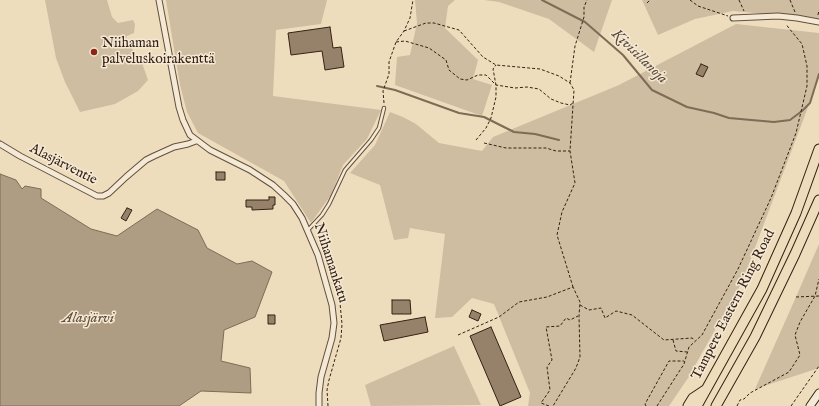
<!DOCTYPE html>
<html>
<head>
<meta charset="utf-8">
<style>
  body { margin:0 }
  canvas { display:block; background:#edddbd }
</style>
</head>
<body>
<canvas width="819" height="406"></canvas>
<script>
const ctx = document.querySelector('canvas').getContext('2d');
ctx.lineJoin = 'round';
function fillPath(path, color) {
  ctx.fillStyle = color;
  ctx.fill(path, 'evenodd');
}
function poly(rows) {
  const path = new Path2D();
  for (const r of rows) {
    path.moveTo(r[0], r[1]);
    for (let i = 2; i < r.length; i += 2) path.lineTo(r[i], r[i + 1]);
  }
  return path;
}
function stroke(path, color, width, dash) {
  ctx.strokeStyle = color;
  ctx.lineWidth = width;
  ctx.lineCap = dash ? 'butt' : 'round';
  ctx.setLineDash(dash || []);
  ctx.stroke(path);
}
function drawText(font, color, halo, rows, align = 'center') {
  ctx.font = font + ' "IM FELL English",serif';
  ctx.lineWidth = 3;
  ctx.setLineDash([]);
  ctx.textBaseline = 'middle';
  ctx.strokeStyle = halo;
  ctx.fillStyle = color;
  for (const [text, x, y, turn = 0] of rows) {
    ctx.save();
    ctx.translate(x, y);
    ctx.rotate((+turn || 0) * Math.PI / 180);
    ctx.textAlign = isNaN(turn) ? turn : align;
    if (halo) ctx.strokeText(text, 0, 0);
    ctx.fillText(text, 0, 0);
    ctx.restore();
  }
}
fillPath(poly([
  [45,0,107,0,112,17,118,23,133,20,135,24,134,33,127,36,126,40,142,63,148,80,138,91,115,104,80,112,65,82,56,58],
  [166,0,327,0,321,24,276,30,273,96,381,110,367,139,343,165,331,195,311,223,284,181,198,133,187,112,180,85],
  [415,0,455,0,448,6,445,28,478,60,473,79,492,85,482,116,395,85,397,57,410,55,417,23],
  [484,0,612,0,594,52,549,19,499,2],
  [642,0,819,0,819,19,733,11,695,19,658,35],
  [736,24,819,33,819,78,742,282,688,378,669,406,528,406,530,393,494,304,472,298,452,317,435,318,445,234,410,228,408,238,394,240,380,185,350,173,375,145,390,112,403,117,416,124,439,143,482,151,493,137,619,85],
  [819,244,819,368,755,389,796,297],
  [454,346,481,405,371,406,365,385]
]), '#cebda0');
const water = poly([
  [0,174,16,180,22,189,25,186,41,189,41,198,91,229,117,236,157,209,198,230,207,248,237,264,252,261,272,272,255,317,224,330,221,361,250,368,251,393,201,391,179,406,0,406,0,174]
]);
fillPath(water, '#af9d83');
stroke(water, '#7f6b56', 1);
stroke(poly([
  [542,0,585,22,623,55,652,90,687,107,714,113,729,118,774,122,790,120,802,111,810,103,819,74],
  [377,86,395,90,459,113,484,117,514,132,535,134,559,140]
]), '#7f6b56', 2);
const building = poly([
  [330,27,333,48,341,47,344,67,325,70,322,51,291,55,288,33,330,27],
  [701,64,708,67,703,77,696,74,701,64],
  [216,172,225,172,225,180,216,180,216,172],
  [269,197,275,197,275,205,273,205,273,209,252,210,252,207,246,207,246,200,269,200,269,197],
  [127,208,132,210,126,221,121,218,127,208],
  [392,300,410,300,411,314,392,314,392,300],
  [472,310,481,314,478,321,469,317,472,310],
  [268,315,275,315,275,324,268,324,268,315],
  [425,317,428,332,384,341,380,325,425,317],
  [491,327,521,397,500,406,470,336,491,327]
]);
fillPath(building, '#96826b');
stroke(building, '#372013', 1);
const service = poly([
  [308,230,322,215,329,204,345,170,371,140,379,128,384,108]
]);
const minor = poly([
  [159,0,179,107,183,120,190,135,210,150,250,170,273,185,284,195,293,204,302,218,318,255,332,305,334,323,332,338,321,377,319,393,319,406],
  [733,18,778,16,797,18,819,22],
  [0,144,20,156,97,196,103,196,109,193,126,177,146,160,154,156,174,147,188,144,196,141]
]);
const secondary = poly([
  [810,406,819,393]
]);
const motorway = poly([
  [688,406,693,398,705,390],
  [697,406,762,289,796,213,819,149],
  [716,406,755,337,795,254,819,200]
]);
stroke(service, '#644f3e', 4.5);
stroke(minor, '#644f3e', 7);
stroke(secondary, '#372013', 9);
stroke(motorway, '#372013', 11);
stroke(poly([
  [690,0,698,6,728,16],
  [739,0,744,11],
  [790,0,795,12],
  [647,3,650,0],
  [818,15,819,10],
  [404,31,426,23,434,23,459,30,483,57,496,65,540,69,559,76,570,83,574,90,570,151,575,183,562,212,557,235,573,287],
  [396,42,405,41,429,48,446,60,449,70,460,79,467,80,478,75,486,75,496,85,515,88,527,87,539,89,551,99,561,103,570,105,573,103],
  [570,83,575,46,584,17,584,7,587,0],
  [384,103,383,91,389,74,389,62,396,42,404,31,410,18,413,0],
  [476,140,486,128,491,118,496,97,496,85,493,69,496,65],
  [484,143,506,148,546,148,556,151,570,151],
  [796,297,819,296],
  [580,305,589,310,601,308,605,318,616,311,632,315,664,340,692,338,695,340],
  [458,335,499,317,519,302,547,297,573,287,580,302,579,316,580,357,576,368,553,406],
  [673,340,676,351,687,352],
  [328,406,327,390,329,380,341,338,342,324,340,303,336,288,332,282],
  [549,406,541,403,550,390,547,367,552,360,546,327,560,326,566,318,570,320,578,316],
  [646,406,645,404,669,361,684,361],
  [657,406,684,364,689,347,702,335,738,269,771,198,796,133,807,86,807,66,802,44,788,27,786,24],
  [737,406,740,400,744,399,750,393,789,372,800,355,795,335,800,322,815,296,819,279],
  [791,406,819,366]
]), '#372013', 1, [3, 2]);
stroke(service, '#f3e9d4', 2.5);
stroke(minor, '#f3e9d4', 5);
stroke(secondary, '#f3e9d4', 7);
stroke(motorway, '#edddbd', 9);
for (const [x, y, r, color] of [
  [94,52,4,"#8f2418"]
]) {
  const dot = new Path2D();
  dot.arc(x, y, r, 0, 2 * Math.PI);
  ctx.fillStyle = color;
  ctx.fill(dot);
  stroke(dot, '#f3e9d4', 1.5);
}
drawText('14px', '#372013', '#f3e9d4', [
  ["Niihaman",102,44],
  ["palveluskoirakenttä",102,60]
], 'left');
drawText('14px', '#372013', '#f3e9d4', [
  ["Alasjärventie",63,165,27],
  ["Niihamankatu",330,263,72],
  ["Tampere Eastern Ring Road",734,305,-63]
]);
drawText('italic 15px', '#614c3a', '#f3e9d4', [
  ["Kivisillanoja",639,57,44],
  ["Alasjärvi",88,319]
]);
</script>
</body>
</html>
